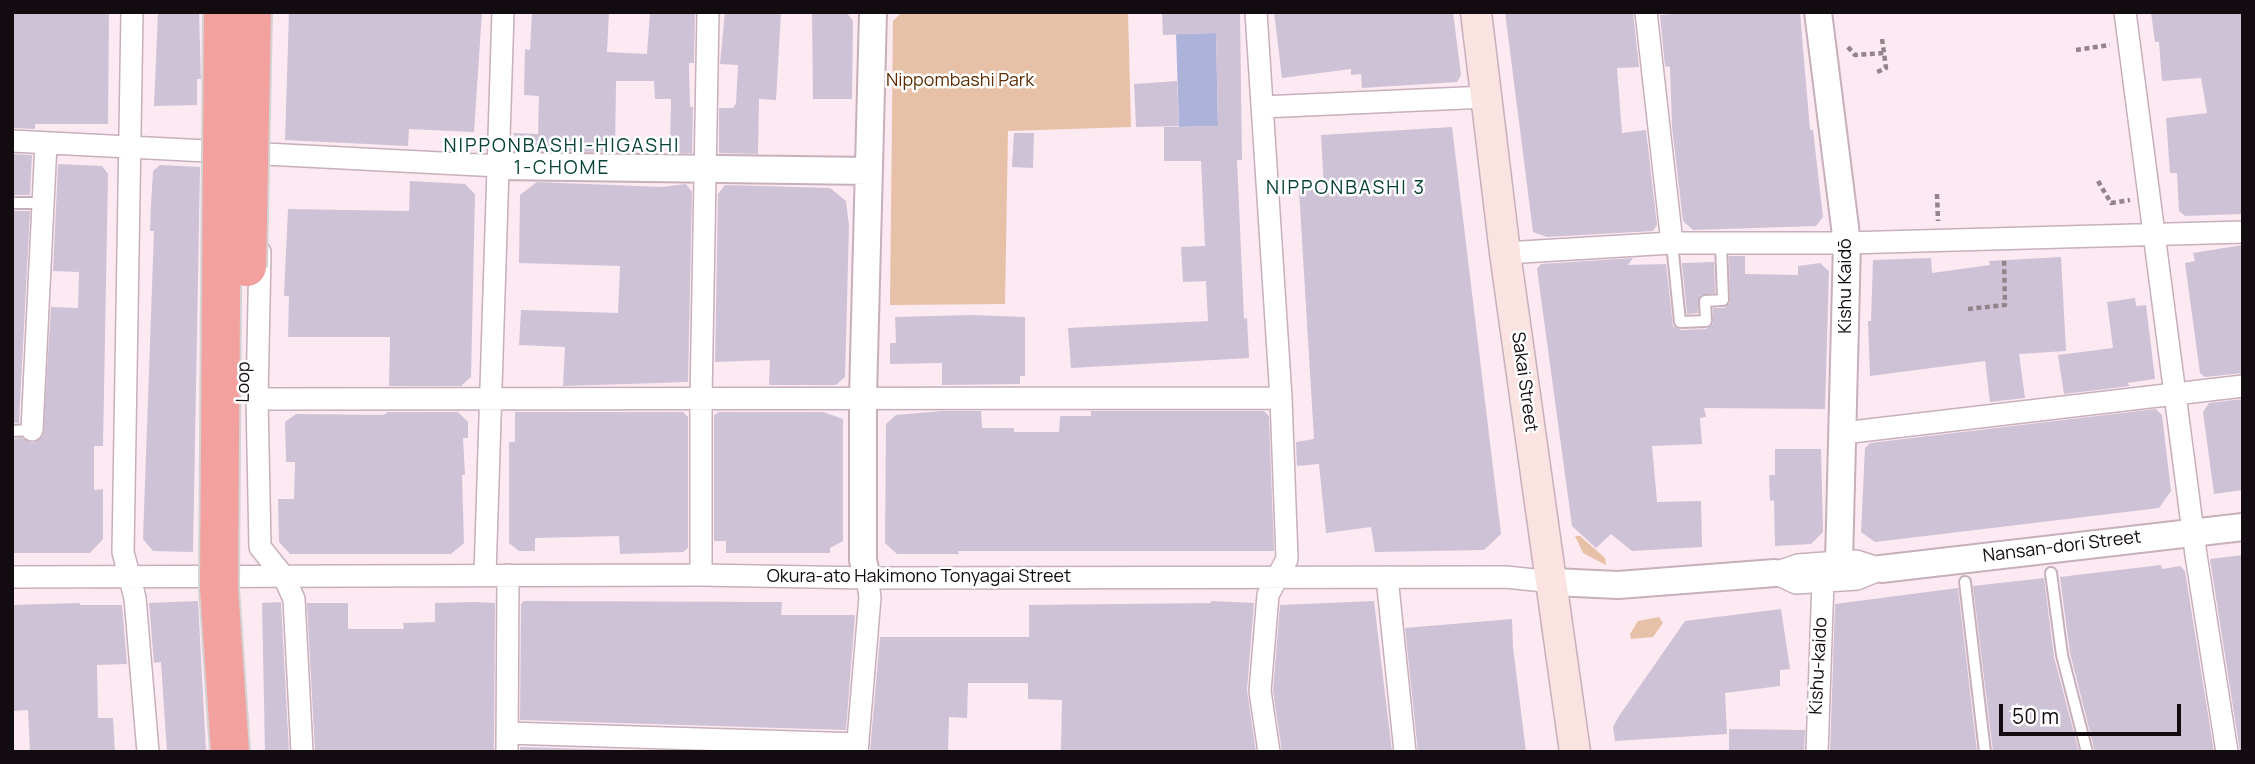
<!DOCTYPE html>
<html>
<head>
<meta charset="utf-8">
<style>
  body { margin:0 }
  #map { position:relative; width:2255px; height:764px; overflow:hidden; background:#fde9f2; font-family:Manrope,sans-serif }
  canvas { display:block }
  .frame { position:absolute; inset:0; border:14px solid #120b0f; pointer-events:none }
  .scale { position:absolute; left:1999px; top:704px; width:182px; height:32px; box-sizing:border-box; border:4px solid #120b0f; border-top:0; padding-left:9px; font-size:21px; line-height:24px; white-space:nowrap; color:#120b0f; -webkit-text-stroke:5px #fff; paint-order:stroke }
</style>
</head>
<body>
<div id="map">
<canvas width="2255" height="764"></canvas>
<div class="frame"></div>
<div class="scale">50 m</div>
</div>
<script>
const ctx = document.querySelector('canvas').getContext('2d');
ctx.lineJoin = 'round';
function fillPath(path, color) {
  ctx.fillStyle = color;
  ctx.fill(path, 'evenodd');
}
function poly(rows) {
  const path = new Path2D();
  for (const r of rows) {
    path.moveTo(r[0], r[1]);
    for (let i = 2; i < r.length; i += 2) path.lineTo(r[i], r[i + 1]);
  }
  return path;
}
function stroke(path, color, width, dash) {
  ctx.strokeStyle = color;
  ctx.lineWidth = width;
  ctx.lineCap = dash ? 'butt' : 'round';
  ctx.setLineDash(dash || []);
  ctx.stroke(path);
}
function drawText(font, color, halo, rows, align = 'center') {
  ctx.font = font + ' Manrope,sans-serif';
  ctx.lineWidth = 5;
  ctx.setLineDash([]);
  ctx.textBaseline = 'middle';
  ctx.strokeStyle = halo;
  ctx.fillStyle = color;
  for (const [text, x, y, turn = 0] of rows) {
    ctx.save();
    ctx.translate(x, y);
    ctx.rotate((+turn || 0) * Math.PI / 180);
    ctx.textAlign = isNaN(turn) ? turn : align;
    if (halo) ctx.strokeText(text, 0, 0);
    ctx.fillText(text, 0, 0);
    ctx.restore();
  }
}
fillPath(poly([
  [902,12,1128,12,1131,127,1008,131,1005,304,890,305,893,21],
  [1575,536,1580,536,1605,558,1606,565,1583,553],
  [1659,617,1663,623,1653,637,1631,639,1630,634,1638,621]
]), '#e7c1a7');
fillPath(poly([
  [1216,33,1218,126,1179,127,1176,34]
]), '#acb2da');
fillPath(poly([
  [14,12,109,12,108,124,35,124,35,129,13,128],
  [158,12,199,12,201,79,197,79,197,105,154,106],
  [289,12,482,12,474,132,409,129,408,146,285,140],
  [532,12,609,12,607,52,647,54,650,12,695,12,694,63,689,63,690,107,693,107,692,153,670,153,671,99,655,99,654,81,616,81,615,152,525,151,513,133,538,134,539,96,524,95,525,49,530,50],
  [725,12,781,12,776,100,759,99,758,154,719,153,719,108,733,108,736,103,738,65,720,64],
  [812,12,846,12,853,21,852,99,813,99],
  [1274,12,1453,12,1461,75,1457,82,1362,88,1361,74,1351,75,1351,69,1282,78],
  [1505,12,1633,12,1639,67,1617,68,1622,133,1646,130,1657,225,1653,231,1547,237,1533,232],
  [1701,12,1800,12,1810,130,1813,130,1823,217,1816,226,1693,230,1683,221,1672,127,1670,67,1665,66,1660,15],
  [2151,12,2243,12,2243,214,2185,216,2179,211,2177,173,2170,173,2166,118,2207,113,2201,78,2162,81,2159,42,2155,42],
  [1240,13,1242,160,1237,160,1244,319,1247,318,1249,358,1071,368,1068,328,1208,321,1206,281,1183,282,1181,247,1205,246,1201,161,1164,161,1164,127,1218,126,1216,33,1163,35,1162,14],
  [1177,81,1179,126,1136,127,1134,84],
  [1452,127,1501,534,1484,550,1375,552,1371,527,1326,533,1319,464,1297,466,1296,442,1314,439,1299,190,1324,189,1321,135],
  [1014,133,1034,133,1033,168,1012,167],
  [12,154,32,155,30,195,12,195],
  [58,164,102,166,108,174,103,446,94,446,94,490,103,489,103,539,90,553,12,553,12,439,22,438,32,443,43,436,51,307,78,308,79,272,53,271],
  [160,165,200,167,193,552,153,551,143,539,154,231,150,231,151,205,153,171],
  [410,181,465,184,475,194,471,377,461,386,389,386,390,337,288,337,289,296,284,296,288,209,409,211],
  [537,182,662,187,686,184,692,192,688,382,563,386,565,347,519,345,521,310,618,313,620,266,519,263,520,195],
  [725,185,830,188,846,201,849,226,845,377,836,385,769,385,770,360,715,362,718,194],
  [13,211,30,211,19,423,12,423],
  [2243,245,2243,373,2205,377,2200,373,2185,263,2195,261,2193,253],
  [1729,256,1745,256,1745,274,1798,275,1798,266,1820,263,1829,271,1825,409,1704,408,1706,417,1700,418,1702,444,1652,446,1657,502,1701,501,1702,547,1632,551,1611,534,1596,548,1572,526,1537,269,1541,264,1633,258,1628,265,1666,264,1673,326,1680,330,1706,329,1713,324,1713,308,1724,308,1730,303],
  [2061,257,2066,351,2019,354,2025,398,1990,402,1985,361,1870,376,1868,321,1871,321,1873,260,1931,258,1932,273,1990,265,1989,261],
  [1714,262,1715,293,1700,295,1698,313,1687,314,1682,263],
  [2135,298,2136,306,2146,305,2155,379,2127,383,2130,386,2064,394,2058,355,2113,348,2107,302],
  [972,315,1025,317,1025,376,1020,376,1020,384,942,385,942,363,890,364,890,343,896,343,895,317],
  [2243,399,2243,490,2214,494,2203,412,2209,403],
  [2156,409,2162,415,2171,491,2159,508,1875,542,1861,532,1865,448,1870,443],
  [943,411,981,411,982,428,1014,428,1014,432,1059,432,1060,416,1091,416,1091,411,1264,411,1269,416,1274,551,958,551,959,554,897,554,885,543,886,424,896,415],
  [388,412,458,412,468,422,468,438,463,438,465,475,462,475,464,543,451,554,290,554,279,542,278,499,294,499,295,462,286,462,285,422,296,414,383,415],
  [515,412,683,412,688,417,688,548,683,552,620,554,619,536,535,538,535,551,519,551,509,543,509,442,515,442],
  [719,412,823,412,843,419,843,541,830,548,830,553,726,553,726,541,714,541,714,415],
  [1775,449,1821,449,1823,532,1811,544,1775,546,1774,500,1770,501,1769,475,1775,475],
  [2243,555,2243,752,2240,752,2210,559],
  [2161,565,2162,569,2180,566,2185,571,2214,752,2095,752,2070,653,2060,577],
  [2044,578,2054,657,2079,752,1993,752,1973,586],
  [1958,588,1977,752,1830,752,1835,604],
  [198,601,206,752,167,752,161,662,154,663,149,603],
  [524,601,782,602,781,615,855,615,846,730,520,720,521,604],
  [1211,601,1254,603,1247,690,1256,752,1061,750,1062,700,1028,699,1028,683,968,683,967,718,949,717,948,752,870,752,880,637,1029,637,1029,605,1211,603],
  [1374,601,1392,752,1282,752,1273,691,1280,605],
  [281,602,289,752,265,752,262,603],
  [475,602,495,603,494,752,315,752,307,603,348,603,348,629,404,629,403,623,435,622,435,603],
  [80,603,80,605,122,605,127,664,97,665,98,718,113,718,115,752,30,752,28,710,12,711,12,605],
  [1781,609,1790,669,1780,670,1780,686,1725,693,1727,734,1615,741,1613,727,1619,716,1685,621],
  [1512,619,1513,647,1526,752,1418,752,1405,628],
  [1729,729,1805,730,1804,752,1729,752],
  [520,747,686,752,520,752]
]), '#cec2d6');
const service = poly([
  [12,203,43,203],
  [1672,243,1680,322,1706,321,1705,301,1723,300,1721,244],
  [12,431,32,430],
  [2051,573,2062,655,2087,752],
  [1965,582,1985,752]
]);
const minor = poly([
  [132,12,123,552,135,598,148,752],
  [1256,12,1281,398,1287,559,1268,595,1260,691,1269,752],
  [1646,12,1672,243],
  [2125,12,2196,555,2227,752],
  [1262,107,1487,97],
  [12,141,499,166],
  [260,252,257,399,260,547,284,577,294,599,302,752],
  [1505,253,1672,243,1847,243,2243,232],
  [257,399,1281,398],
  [32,430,46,143],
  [1843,433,2243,386],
  [1775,573,1796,583,1857,579,1881,569],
  [1775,573,1798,565,1839,562,1856,561,1881,569],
  [485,575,503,12],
  [701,575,701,399,708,12],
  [12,577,701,575,867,578,1506,577,1553,582],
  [1387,577,1405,752],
  [507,733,858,744],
  [507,752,508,575],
  [857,752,870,597,867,578],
  [1817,752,1823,581]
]);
const tertiary = poly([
  [1818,12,1847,243,1839,562],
  [499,166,869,171],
  [1881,569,2243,527],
  [867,578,863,560,863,397,873,12],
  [1553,582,1618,585,1775,573]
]);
const secondary = poly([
  [1476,12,1505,253,1575,752]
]);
stroke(service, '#c7afbb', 14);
stroke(minor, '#c7afbb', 24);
stroke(tertiary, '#c7afbb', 30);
stroke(secondary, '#c7afbb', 33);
stroke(poly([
  [1882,39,1884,53],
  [1848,47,1855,55,1884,53,1886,68,1875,73],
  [2076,50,2110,45],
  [2098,181,2111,203,2130,200],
  [1937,194,1938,221],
  [1968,309,2005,305,2004,258]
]), '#92848a', 4.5, [5, 3.5]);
stroke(service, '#fff', 10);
stroke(minor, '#fff', 21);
stroke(tertiary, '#fff', 26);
stroke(secondary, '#fbe3e2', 30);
const motorwayBridge = poly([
  [223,12,219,588,230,752],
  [247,267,252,12]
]);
stroke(motorwayBridge, '#d4d3d4', 42, []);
stroke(motorwayBridge, '#f2a19f', 38);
drawText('18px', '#5c2c00', '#fff', [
  ["Nippombashi Park",960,81]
]);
drawText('18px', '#120b0f', '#fff', [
  ["Kishu Kaidō",1846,286,-90],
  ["Loop",244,382,-89],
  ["Sakai Street",1524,382,82],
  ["Nansan-dori Street",2062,547,-7],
  ["Okura-ato Hakimono Tonyagai Street",919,577],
  ["Kishu-kaido",1819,666,-87]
]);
ctx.letterSpacing = '2px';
drawText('19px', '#084236', '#fff', [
  ["NIPPONBASHI-HIGASHI",562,147],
  ["1-CHOME",562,169],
  ["NIPPONBASHI 3",1346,189]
]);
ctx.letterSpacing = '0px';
</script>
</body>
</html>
